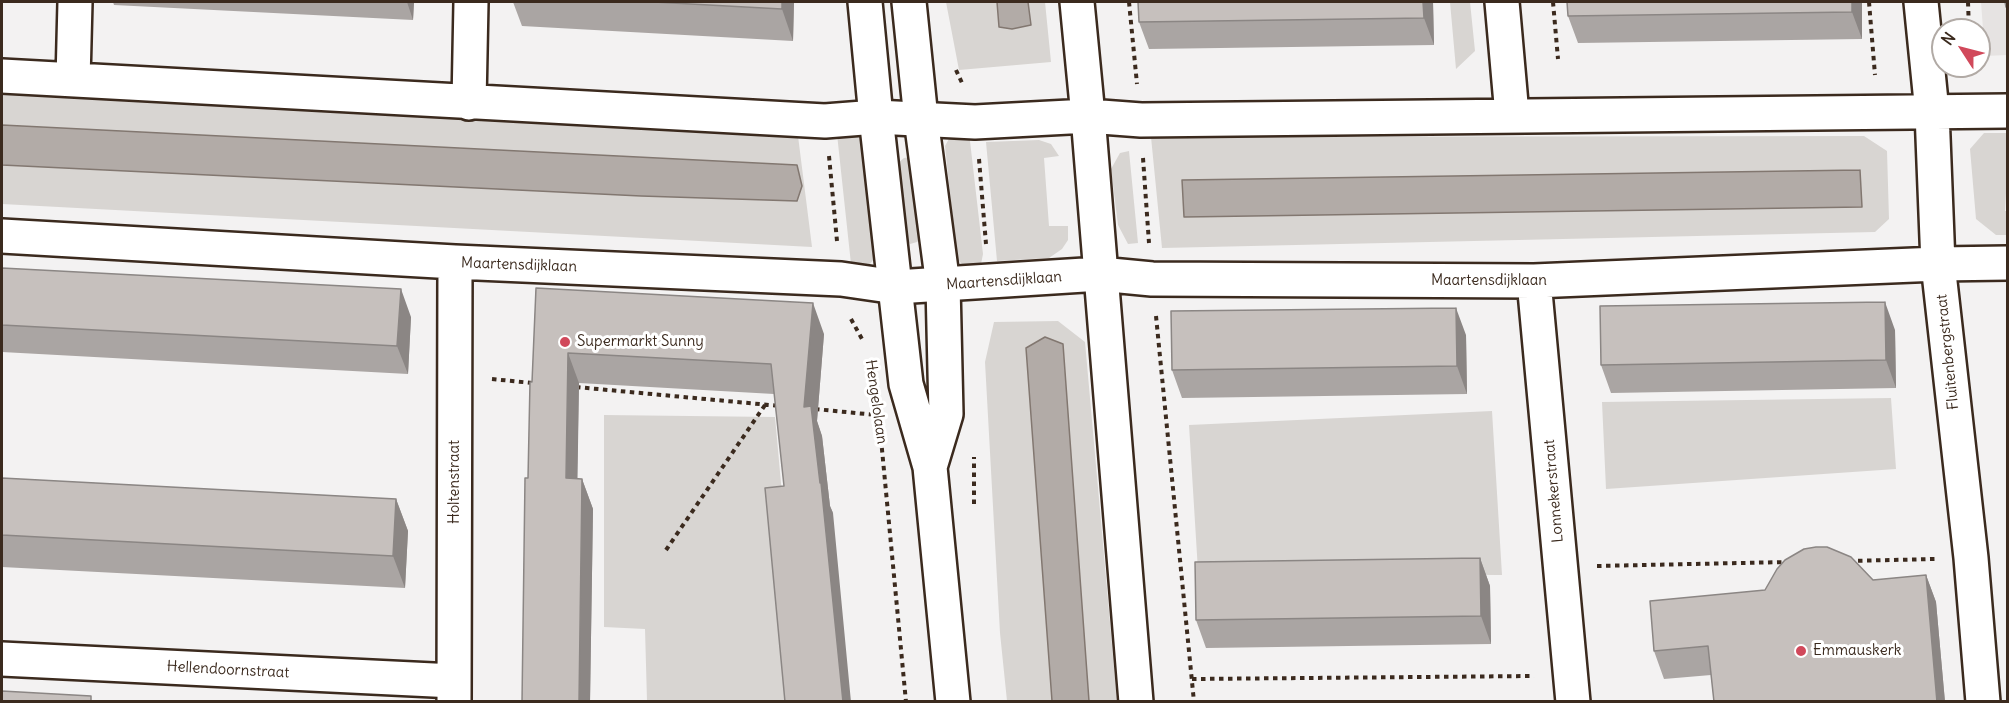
<!DOCTYPE html>
<html>
<head>
<meta charset="utf-8">
<style>
  body { margin:0 }
  #map { position:relative; width:2009px; height:703px; overflow:hidden; background:#f3f2f2; font-family:Delius,sans-serif }
  canvas { display:block }
  .frame { position:absolute; inset:0; border:3px solid #3b2a1e; pointer-events:none }
  .north { position:absolute; left:1931px; top:18px; width:60px; height:60px; box-sizing:border-box; background:#fff; border:2px solid #b1aaa5; border-radius:50%; rotate:306deg; font-size:16px; font-weight:700; line-height:24px; text-align:center; color:#3b2a1e }
  .north::after { content:''; display:block; margin:auto; width:21px; height:27px; background:#d1495b; clip-path:polygon(50% 0,100% 100%,50% 72%,0 100%) }
</style>
</head>
<body>
<div id="map">
<canvas width="2009" height="703"></canvas>
<div class="frame"></div>
<div class="north">N</div>
</div>
<script>
const ctx = document.querySelector('canvas').getContext('2d');
ctx.lineJoin = 'round';
function fillPath(path, color) {
  ctx.fillStyle = color;
  ctx.fill(path, 'evenodd');
}
function poly(rows) {
  const path = new Path2D();
  for (const r of rows) {
    path.moveTo(r[0], r[1]);
    for (let i = 2; i < r.length; i += 2) path.lineTo(r[i], r[i + 1]);
  }
  return path;
}
function stroke(path, color, width, dash) {
  ctx.strokeStyle = color;
  ctx.lineWidth = width;
  ctx.lineCap = dash ? 'butt' : 'round';
  ctx.setLineDash(dash || []);
  ctx.stroke(path);
}
function drawText(font, color, halo, rows, align = 'center') {
  ctx.font = font + ' Delius,sans-serif';
  ctx.lineWidth = 6;
  ctx.setLineDash([]);
  ctx.textBaseline = 'middle';
  ctx.strokeStyle = halo;
  ctx.fillStyle = color;
  for (const [text, x, y, turn = 0] of rows) {
    ctx.save();
    ctx.translate(x, y);
    ctx.rotate((+turn || 0) * Math.PI / 180);
    ctx.textAlign = isNaN(turn) ? turn : align;
    if (halo) ctx.strokeText(text, 0, 0);
    ctx.fillText(text, 0, 0);
    ctx.restore();
  }
}
fillPath(poly([
  [1981,2,2007,2,2007,55,1985,56]
]), '#e6e3e2');
fillPath(poly([
  [946,2,997,2,999,27,1031,24,1028,2,1045,2,1051,62,959,70],
  [1450,2,1470,2,1475,51,1456,69],
  [2,92,798,136,812,247,2,204,2,165,641,196,796,201,802,186,797,165,2,125],
  [1984,133,2007,133,2007,176,2005,211,2007,211,2007,235,1996,235,1976,219,1970,149],
  [837,134,858,136,865,144,877,255,870,264,851,264],
  [1864,136,1887,151,1889,219,1875,232,1162,248,1151,137],
  [1860,170,1862,207,1184,216],
  [950,137,967,137,970,141,983,254,981,264,963,265,957,259,945,146],
  [1039,140,1051,144,1059,156,1044,158,1049,226,1068,226,1068,240,1062,249,1049,258,997,261,986,142],
  [1129,151,1138,243,1128,244,1118,225,1111,169,1120,153],
  [910,157,923,237,917,242,910,244,906,239,895,174,899,162,904,158],
  [1058,321,1085,342,1117,701,1089,701,1063,345,1026,349,1052,701,1007,701,1000,633,985,362,994,322],
  [1891,398,1896,469,1606,489,1602,402],
  [1492,411,1502,575,1263,574,1198,571,1189,425],
  [604,415,775,417,783,505,767,509,785,701,647,701,645,629,604,627]
]), '#d8d5d2');
const water = poly([
  [997,2,1028,2,1031,25,1012,29,999,27,997,2],
  [2,125,797,165,802,186,797,201,641,196,2,165,2,125],
  [1860,170,1862,207,1184,217,1182,180,1860,170],
  [1045,337,1063,344,1089,701,1052,701,1026,348,1045,337]
]);
fillPath(water, '#b2aba7');
stroke(water, '#827770', 1.5);
const street = poly([
  [1077,2,1088,116,1136,702],
  [1502,2,1512,115],
  [1921,2,1932,112,1938,264,1971,558,1983,702],
  [2,76,825,121,876,117,975,122,1088,116,1141,120,2008,111],
  [73,80,75,2],
  [469,103,471,2],
  [2,236,455,262,841,279,896,287,1100,274,1152,279,1534,281,1938,264,2008,263],
  [1534,281,1573,702],
  [2,659,454,681],
  [454,702,455,262]
]);
const secondary = poly([
  [865,2,876,117,906,384,930,467,953,702],
  [909,2,921,119,943,285,946,414,930,467]
]);
stroke(street, '#3b2a1e', 38);
stroke(secondary, '#3b2a1e', 38);
stroke(poly([
  [1129,2,1137,84],
  [1553,2,1558,59],
  [1869,2,1875,75],
  [1968,2,1969,30],
  [1970,66,1971,75],
  [956,70,963,85],
  [829,156,837,241],
  [1143,158,1149,243],
  [979,159,986,244],
  [1156,316,1194,702],
  [851,319,862,339],
  [492,379,532,383],
  [576,387,780,406],
  [815,409,876,415],
  [881,439,906,702],
  [974,504,974,457],
  [666,550,765,405],
  [1849,561,1935,559],
  [1597,566,1788,562],
  [1192,679,1534,676]
]), '#3b2a1e', 4, [4.5, 4.5]);
stroke(street, '#fff', 33);
stroke(secondary, '#fff', 33);
fillPath(poly([
  [113,2,414,2,413,20,114,5],
  [513,2,794,2,793,41,522,26],
  [1433,2,1434,45,1149,49,1139,22],
  [1862,2,1862,39,1578,43,1568,16],
  [2,268,411,317,408,374,2,352],
  [536,288,824,334,817,421,822,436,830,506,833,513,784,486,774,394,579,383,577,479,582,479,593,509,590,702,522,702,528,478],
  [1895,330,1896,388,1611,393,1601,365],
  [1466,335,1467,394,1182,398,1172,370],
  [2,478,396,499,408,531,405,588,2,567],
  [1480,558,1490,586,1491,644,1206,648,1196,620],
  [1926,575,1936,602,1945,702,1714,702,1711,675,1664,679,1654,651,1873,580]
]), '#aaa5a3');
fillPath(poly([
  [407,2,414,2,413,20],
  [782,2,794,2,793,41,782,9],
  [1423,2,1433,2,1434,45,1424,18],
  [1852,2,1862,2,1862,39,1852,12],
  [401,289,411,317,408,374,397,346],
  [1885,302,1895,330,1896,388,1886,360],
  [813,303,824,334,817,421,822,436,830,506,833,513,851,702,843,702,820,483,804,407],
  [1456,308,1466,335,1467,394,1457,366],
  [568,353,579,383,577,509,566,478],
  [582,479,593,509,590,702,579,702],
  [396,499,408,531,405,588,393,556],
  [1480,558,1490,586,1491,644,1481,616],
  [1926,575,1936,602,1945,702,1937,702]
]), '#8b8684');
const building = poly([
  [654,2,782,2,782,9,654,2],
  [1138,2,1423,2,1424,18,1139,22,1138,2],
  [1567,2,1852,2,1852,12,1568,16,1567,2],
  [2005,2,2007,2,2007,7,2006,7,2005,2],
  [2,268,401,289,397,346,2,325,2,268],
  [536,288,813,303,804,407,811,406,820,483,821,483,843,702,785,702,765,488,784,486,771,364,568,353,566,478,582,479,579,702,522,702,525,478,528,478,530,382,532,382,536,288],
  [1885,302,1886,360,1601,365,1600,306,1885,302],
  [1456,308,1457,366,1172,370,1171,311,1456,308],
  [2,478,396,499,393,556,2,535,2,478],
  [1816,547,1827,547,1851,557,1873,580,1926,575,1937,702,1714,702,1708,646,1654,651,1650,601,1765,590,1777,569,1785,560,1804,549,1816,547],
  [1480,558,1481,616,1196,620,1195,562,1480,558],
  [2,691,91,696,91,702,2,702,2,691]
]);
fillPath(building, '#c6c0bd');
stroke(building, '#8b8684', 1.5);
for (const [x, y, r, color] of [
  [565,342,6,"#d1495b"],
  [1801,651,6,"#d1495b"]
]) {
  const dot = new Path2D();
  dot.arc(x, y, r, 0, 2 * Math.PI);
  ctx.fillStyle = color;
  ctx.fill(dot);
  stroke(dot, '#fff', 2);
}
drawText('15px', '#3b2a1e', '#fff', [
  ["Maartensdijklaan",519,265,2],
  ["Maartensdijklaan",1004,281,-4],
  ["Maartensdijklaan",1489,281],
  ["Fluitenbergstraat",1948,352,-96],
  ["Hengelolaan",876,402,82],
  ["Holtenstraat",455,482,-90],
  ["Lonnekerstraat",1554,491,-95],
  ["Hellendoornstraat",228,670,3]
]);
drawText('15px', '#3b2a1e', '#fff', [
  ["Supermarkt Sunny",577,342],
  ["Emmauskerk",1813,651]
], 'left');
</script>
</body>
</html>
